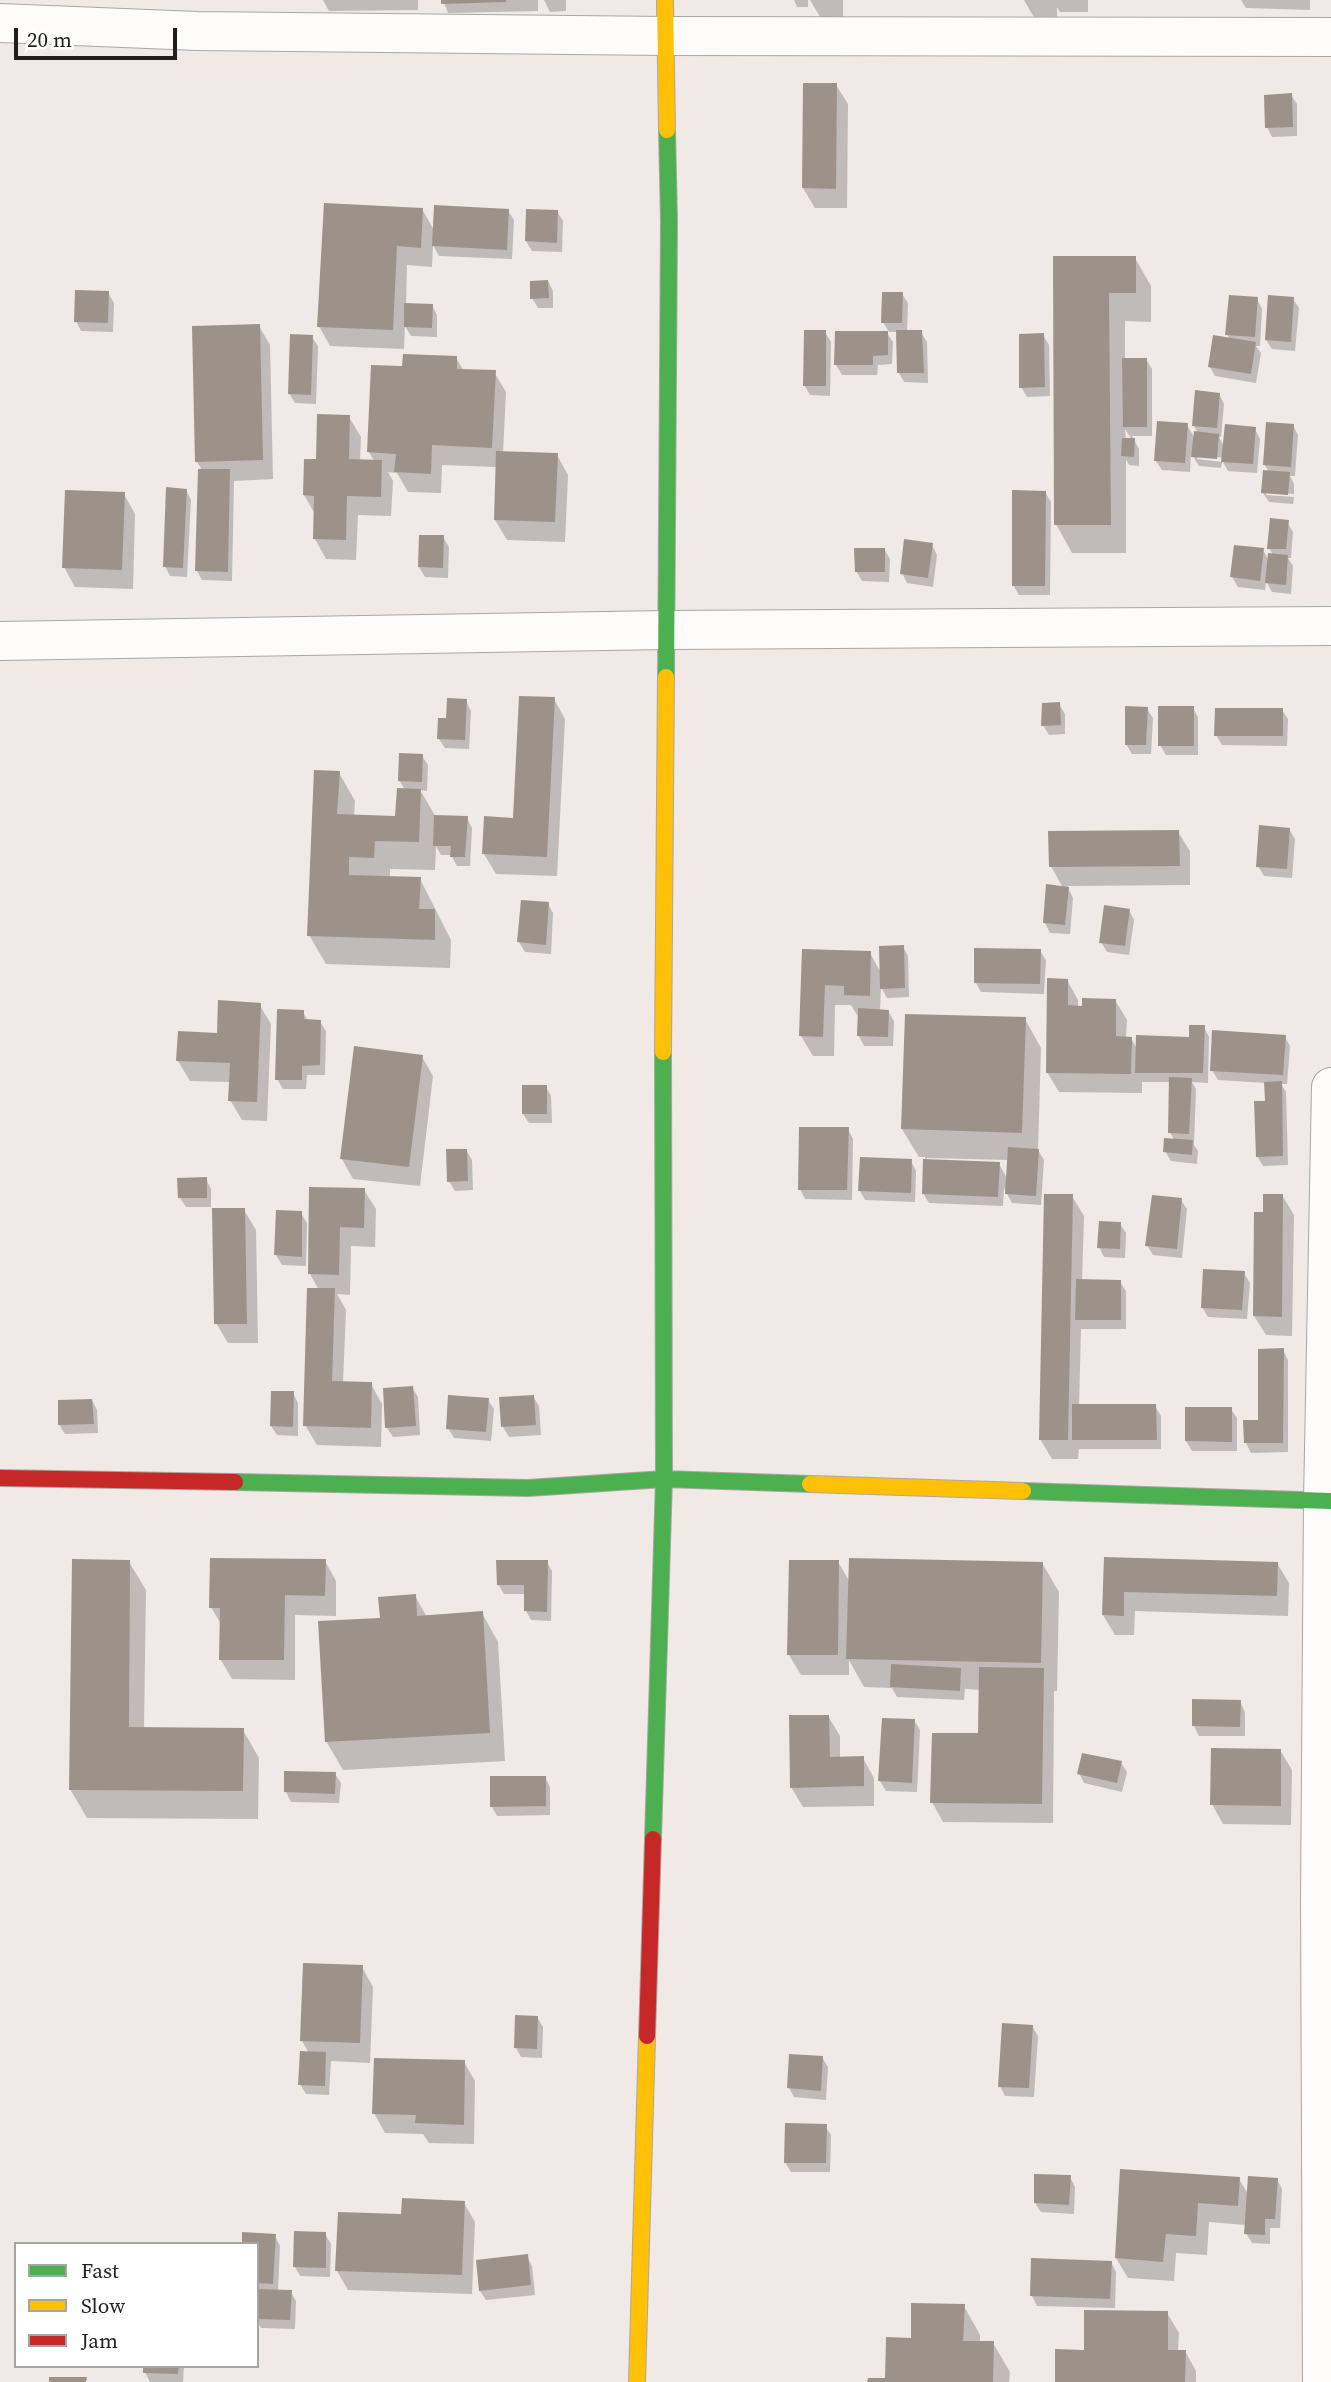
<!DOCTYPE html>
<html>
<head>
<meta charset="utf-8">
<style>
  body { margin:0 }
  #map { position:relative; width:1331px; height:2382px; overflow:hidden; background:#f0e9e6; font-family:"Source Serif 4",serif }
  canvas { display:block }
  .legend { position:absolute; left:14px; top:2242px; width:245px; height:126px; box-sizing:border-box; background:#fff; border:2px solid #a7a5a4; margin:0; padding:9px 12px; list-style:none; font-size:21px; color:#221e1c }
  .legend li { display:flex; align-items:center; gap:14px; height:35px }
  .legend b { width:35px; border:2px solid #a7a5a4 }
  .scale { position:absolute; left:14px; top:28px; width:163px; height:32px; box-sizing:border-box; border:4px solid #221e1c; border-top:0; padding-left:9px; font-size:21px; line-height:24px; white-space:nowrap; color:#221e1c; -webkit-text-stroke:5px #fff; paint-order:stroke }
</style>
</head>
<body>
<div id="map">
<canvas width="1331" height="2382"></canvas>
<ul class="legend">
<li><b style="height:9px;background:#4caf50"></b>Fast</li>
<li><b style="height:9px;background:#ffc107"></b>Slow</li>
<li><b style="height:9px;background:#c62828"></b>Jam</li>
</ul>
<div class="scale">20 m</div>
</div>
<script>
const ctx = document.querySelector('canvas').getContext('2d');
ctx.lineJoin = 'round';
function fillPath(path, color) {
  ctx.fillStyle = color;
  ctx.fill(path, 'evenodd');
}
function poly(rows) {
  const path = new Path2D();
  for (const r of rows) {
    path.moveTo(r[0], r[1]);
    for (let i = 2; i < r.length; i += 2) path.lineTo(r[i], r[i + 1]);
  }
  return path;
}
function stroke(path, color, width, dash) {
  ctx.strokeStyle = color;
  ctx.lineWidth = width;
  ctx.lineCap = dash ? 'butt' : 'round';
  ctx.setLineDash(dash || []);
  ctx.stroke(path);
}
fillPath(poly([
  [323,0,418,0,418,10,329,11],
  [443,0,538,0,538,11,448,13],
  [544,0,566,0,566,11,550,12],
  [794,0,808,0,808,7,797,7],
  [810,0,843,0,843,21,822,20],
  [1024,0,1088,0,1088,12,1060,12,1057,7,1057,21,1036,21],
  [1241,0,1310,0,1310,10,1246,8],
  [836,85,848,104,847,208,815,208,803,188],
  [1291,95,1297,104,1297,136,1272,137,1267,127],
  [422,209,434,230,508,211,514,220,512,259,439,256,433,245,432,267,407,265,406,305,432,305,437,315,437,337,411,336,405,326,404,349,330,346,319,326],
  [557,211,563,221,562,252,532,251,526,241],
  [1054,258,1135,258,1151,286,1151,322,1125,321,1125,359,1146,359,1152,369,1152,436,1132,436,1139,449,1139,466,1129,465,1126,459,1126,553,1072,553,1056,524],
  [1125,429,1132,440,1126,440],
  [548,281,553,291,553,308,538,308,532,298],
  [108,293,114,303,113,332,81,331,76,321],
  [902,294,908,303,907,332,921,332,927,342,928,383,904,382,899,373,898,332,889,332,883,322],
  [1257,299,1262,309,1260,346,1256,346,1261,353,1256,383,1215,376,1210,367,1230,339,1227,334],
  [1293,299,1299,308,1295,351,1272,349,1266,340],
  [259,326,270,345,273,479,234,481,232,581,202,580,197,571,202,470,197,462],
  [825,332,831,342,830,396,810,395,805,386],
  [887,333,893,342,892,364,878,365,877,375,842,375,836,365],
  [1043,335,1049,345,1050,396,1027,397,1021,387],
  [312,337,318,346,316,404,295,403,289,393],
  [456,358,464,371,494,372,506,392,503,453,557,455,568,475,565,542,507,540,495,520,497,467,442,465,441,493,408,492,397,473,388,472,393,481,391,516,358,515,356,560,326,559,315,539,315,514,304,495,318,460,349,417,361,437,360,461,374,461,369,452,404,368],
  [1219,394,1224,404,1221,437,1219,437,1224,446,1255,429,1260,439,1257,473,1228,471,1223,462,1226,458,1197,455,1197,459,1222,462,1221,468,1199,466,1191,453,1190,472,1162,470,1156,461,1187,425,1195,439,1198,433,1194,426],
  [1293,425,1298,435,1295,476,1290,476,1294,484,1294,494,1266,492,1266,495,1294,497,1293,504,1269,502,1263,493,1269,472,1264,464],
  [186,490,191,500,187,577,170,576,165,566],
  [1045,492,1051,502,1050,595,1019,595,1013,585],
  [124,494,135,514,133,589,75,587,64,567],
  [1287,522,1293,532,1291,558,1288,558,1293,566,1291,594,1272,592,1266,581,1265,590,1238,587,1232,577,1263,550,1269,561,1273,555,1269,548],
  [443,537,449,547,448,578,425,577,419,567],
  [932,545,937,555,933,587,907,583,902,573],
  [884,549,890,559,889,582,862,581,856,571],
  [554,699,565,719,557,876,496,874,484,854,515,819],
  [466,701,471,711,469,749,445,748,439,739,447,720],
  [1059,704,1065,714,1065,734,1049,735,1043,725],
  [1193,708,1198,717,1198,755,1166,755,1160,745],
  [1147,709,1153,718,1151,754,1132,754,1126,744],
  [1282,710,1288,719,1287,746,1222,745,1216,735],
  [422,756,428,765,427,791,420,790,436,817,467,818,472,828,470,866,457,866,451,855,441,855,436,846,435,870,390,869,390,878,420,879,451,940,450,968,326,964,309,935,339,773,355,801,354,817,397,818,405,790,399,780],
  [1289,829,1295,839,1292,878,1264,876,1258,866],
  [1178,832,1190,851,1190,885,1067,886,1073,898,1070,934,1050,933,1045,923,1063,888,1051,866],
  [548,904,553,913,551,954,525,952,519,942],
  [1129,910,1134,920,1129,955,1107,952,1101,942],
  [903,947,908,956,909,997,887,998,881,987,880,1011,888,1011,894,1021,893,1046,864,1046,859,1036,860,1015,857,1015,851,1005,835,1005,834,1056,813,1056,801,1036,803,951,870,953,881,973],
  [1040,951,1046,960,1044,994,981,992,976,983],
  [1067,980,1078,1000,1078,1007,1115,1000,1127,1020,1126,1038,1131,1038,1137,1049,1190,1038,1204,1027,1209,1037,1208,1083,1192,1082,1196,1089,1194,1145,1198,1151,1197,1164,1171,1161,1165,1151,1174,1140,1170,1132,1171,1082,1142,1082,1142,1093,1059,1092,1047,1072],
  [259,1004,271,1024,267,1121,242,1120,230,1100,231,1082,190,1081,178,1061,219,1035],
  [303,1012,308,1021,320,1022,326,1031,325,1075,307,1075,306,1089,283,1089,277,1079],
  [1025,1019,1041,1048,1038,1150,1044,1160,1041,1205,1012,1203,1004,1188,1003,1206,929,1203,923,1193,925,1157,919,1157,902,1129],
  [927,1158,1009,1160,1007,1178,999,1164,927,1161],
  [1285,1037,1290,1046,1287,1084,1281,1084,1286,1092,1288,1165,1263,1166,1257,1156,1266,1102,1266,1083,1218,1080,1212,1070],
  [422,1057,433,1076,420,1186,353,1179,342,1159],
  [546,1087,551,1096,552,1123,529,1123,523,1114],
  [848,1129,853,1139,852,1200,805,1199,800,1189],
  [466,1150,472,1160,473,1190,455,1191,449,1181],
  [911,1161,916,1171,915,1202,865,1200,860,1191],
  [206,1179,211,1189,211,1207,186,1207,180,1198],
  [311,1189,364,1190,376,1209,375,1247,351,1246,350,1295,337,1294,346,1310,343,1383,371,1384,382,1404,381,1447,317,1445,305,1425,319,1290,310,1274],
  [1282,1195,1294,1215,1292,1336,1266,1335,1254,1316,1265,1214],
  [1072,1196,1084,1216,1082,1281,1120,1282,1126,1291,1126,1329,1081,1329,1079,1406,1155,1406,1161,1416,1161,1449,1079,1449,1078,1459,1052,1459,1040,1439],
  [1181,1200,1187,1209,1182,1258,1153,1255,1147,1245],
  [244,1210,256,1230,258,1343,228,1343,216,1323],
  [301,1213,307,1223,306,1266,282,1265,276,1255],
  [1120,1224,1126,1233,1125,1258,1104,1257,1099,1247],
  [1244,1273,1250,1283,1247,1319,1208,1317,1202,1307],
  [1283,1350,1288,1360,1288,1452,1251,1453,1246,1443,1260,1421],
  [412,1387,418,1397,420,1435,393,1437,387,1428],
  [293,1393,298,1403,298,1436,277,1435,271,1426],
  [533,1396,539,1406,541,1435,509,1437,503,1427,501,1398],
  [92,1400,97,1410,98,1433,65,1434,59,1424],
  [488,1400,494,1409,491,1441,454,1438,448,1428],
  [1231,1409,1237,1418,1237,1451,1192,1451,1186,1441],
  [1105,1559,1277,1563,1289,1583,1288,1616,1135,1611,1134,1635,1115,1635,1103,1615],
  [325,1561,336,1581,336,1616,295,1615,295,1680,232,1679,221,1660,222,1626,211,1607],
  [129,1562,146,1590,144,1729,243,1730,259,1758,258,1819,87,1818,70,1789],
  [547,1562,552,1571,551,1621,531,1620,526,1611,526,1594,504,1594,498,1584],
  [838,1562,850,1582,1042,1563,1059,1592,1057,1691,1054,1691,1053,1823,943,1822,932,1802,980,1735,981,1690,965,1689,964,1700,897,1697,892,1688,864,1687,849,1660,849,1675,801,1675,789,1655],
  [415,1596,427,1617,482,1613,498,1642,505,1761,343,1770,326,1741],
  [1240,1702,1245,1712,1245,1736,1199,1736,1194,1726],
  [828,1716,840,1736,840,1758,863,1758,874,1778,874,1806,803,1807,791,1787],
  [914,1720,920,1730,917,1792,886,1791,880,1781],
  [1280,1750,1292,1770,1291,1825,1223,1824,1212,1804],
  [1121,1763,1127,1772,1122,1792,1084,1783,1079,1773],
  [335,1774,341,1783,339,1803,291,1802,286,1792],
  [545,1777,550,1787,550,1815,497,1816,492,1807],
  [362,1967,373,1987,370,2063,331,2061,329,2095,306,2094,300,2084,309,2053,302,2041],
  [537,2017,543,2027,542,2058,521,2057,516,2048],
  [1032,2026,1038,2036,1034,2097,1005,2096,1000,2086],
  [822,2057,828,2067,826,2100,794,2097,789,2088],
  [464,2062,475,2081,474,2144,429,2143,423,2134,385,2133,374,2113],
  [825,2126,831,2135,830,2172,791,2172,785,2162],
  [1122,2171,1239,2179,1248,2194,1277,2179,1282,2189,1280,2228,1270,2228,1270,2244,1252,2243,1246,2233,1246,2225,1209,2222,1207,2255,1176,2253,1174,2281,1128,2278,1116,2258],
  [1070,2177,1075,2187,1074,2214,1041,2212,1035,2203],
  [464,2203,475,2222,472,2294,348,2290,337,2271,402,2216],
  [325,2234,331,2244,330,2277,300,2276,295,2267],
  [275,2236,280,2246,278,2291,291,2292,296,2301,295,2329,261,2328,257,2321,257,2244],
  [527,2256,532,2266,535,2295,486,2300,480,2291],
  [1111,2262,1116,2272,1115,2308,1037,2306,1032,2296],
  [964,2306,980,2335,980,2343,993,2343,1010,2372,1009,2382,869,2382,887,2380,912,2339],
  [1167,2313,1179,2333,1178,2351,1185,2351,1196,2371,1196,2382,1056,2382,1086,2351],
  [145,2366,184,2366,183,2382,150,2382,145,2372]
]), '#0003');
fillPath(poly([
  [441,0,506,0,506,2,441,4],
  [803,83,837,83,836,189,802,188],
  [1292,93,1293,127,1265,128,1264,95],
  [324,203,423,208,421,248,397,246,393,330,317,327],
  [434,205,509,209,507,250,432,246],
  [526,209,558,210,557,243,525,241],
  [1053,256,1136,256,1136,293,1109,293,1111,525,1054,525],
  [548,280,549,298,530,299,530,281],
  [75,290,109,291,108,323,74,322],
  [882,292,903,292,902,323,881,323],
  [1229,295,1258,297,1255,337,1225,335],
  [1268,295,1294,297,1291,342,1265,340],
  [404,303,433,304,432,328,404,327],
  [260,324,263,460,195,462,192,326],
  [804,330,826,330,826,386,803,386],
  [896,330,922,330,924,373,897,373],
  [835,331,888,331,888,355,873,356,873,365,834,365],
  [1044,333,1045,387,1019,388,1019,334],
  [290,334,313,335,311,395,288,394],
  [1213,335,1256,342,1251,374,1208,367],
  [403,354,457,356,457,369,496,370,492,448,432,445,431,474,394,472,396,454,367,452,371,365,402,366],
  [1122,358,1147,358,1147,427,1123,427],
  [1195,390,1220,393,1217,428,1192,426],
  [317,414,350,415,349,459,382,460,381,497,347,496,346,540,313,539,314,496,303,495,304,459,316,459],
  [1157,421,1188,423,1185,463,1154,461],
  [1266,422,1294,424,1291,467,1263,465],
  [1225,424,1256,427,1253,464,1221,462],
  [1194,431,1219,434,1217,459,1191,457],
  [1122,438,1135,438,1134,457,1121,456],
  [496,451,558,453,555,522,494,520],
  [198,469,230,469,228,572,195,571],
  [1263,470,1290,472,1288,495,1261,493],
  [166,487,187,489,183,568,163,567],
  [65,490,125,492,122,570,62,568],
  [1012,490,1046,491,1045,586,1012,586],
  [1270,518,1289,520,1286,549,1267,549],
  [419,535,444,535,443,568,418,567],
  [904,539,933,543,928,578,900,574],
  [1234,545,1264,548,1260,581,1230,577],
  [854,548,885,548,885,572,855,572],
  [1268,553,1288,555,1286,585,1265,583],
  [519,696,555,697,547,857,482,854,484,816,513,818],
  [447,698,467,699,465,740,437,739,438,718,446,718],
  [1060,702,1061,725,1041,726,1042,703],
  [1125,706,1148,707,1146,745,1125,745],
  [1158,706,1194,706,1194,746,1158,746],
  [1215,708,1283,708,1283,736,1214,736],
  [399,753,423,754,422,782,398,781],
  [314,770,340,771,337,814,395,816,397,788,421,789,419,842,375,841,374,858,349,857,349,875,421,877,419,909,435,909,435,940,307,936],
  [434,815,468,816,465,857,450,857,451,846,433,846],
  [1259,825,1290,828,1287,869,1256,867],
  [1179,830,1180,866,1049,867,1048,831],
  [1046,884,1069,887,1065,925,1043,923],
  [521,900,549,902,546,945,517,942],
  [1104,905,1130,909,1125,946,1099,943],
  [904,945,905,988,880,989,879,946],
  [974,948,1041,949,1040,984,974,983],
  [802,949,871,951,870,996,844,995,844,986,825,985,823,1037,799,1036],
  [1047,978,1068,979,1068,1005,1082,1006,1082,998,1116,999,1116,1036,1132,1037,1131,1074,1046,1073],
  [218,1000,261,1003,257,1102,228,1101,230,1063,176,1061,178,1031,217,1033],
  [858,1008,889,1010,888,1037,857,1036],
  [277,1009,304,1010,304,1019,321,1020,320,1065,302,1066,302,1080,275,1080],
  [905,1014,1026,1017,1022,1133,901,1129],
  [1189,1025,1205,1025,1203,1073,1135,1073,1136,1035,1189,1037],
  [1212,1030,1286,1035,1283,1075,1210,1071],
  [354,1046,423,1055,409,1167,340,1159],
  [1169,1077,1192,1078,1189,1134,1168,1133],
  [1282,1081,1283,1156,1256,1157,1254,1101,1265,1101,1264,1082],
  [522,1085,547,1085,547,1114,522,1114],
  [799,1127,849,1127,847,1190,798,1190],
  [1164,1138,1193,1140,1192,1155,1163,1152],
  [1008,1147,1039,1149,1036,1196,1005,1194],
  [446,1149,467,1149,468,1181,447,1182],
  [860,1157,912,1159,911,1193,858,1191],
  [923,1159,1000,1162,998,1197,922,1194],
  [207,1177,207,1198,178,1198,177,1178],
  [309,1187,365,1188,364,1228,340,1227,339,1275,308,1274],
  [1044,1194,1073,1194,1068,1440,1039,1440],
  [1263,1194,1283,1194,1282,1317,1253,1316,1254,1212,1263,1212],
  [1152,1195,1182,1198,1177,1249,1145,1246],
  [212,1208,245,1208,247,1324,214,1324],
  [276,1210,302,1211,302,1257,274,1255],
  [1099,1221,1121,1222,1120,1249,1097,1248],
  [1203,1269,1245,1271,1242,1310,1201,1308],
  [1076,1279,1121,1280,1121,1320,1075,1320],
  [307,1288,335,1288,332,1381,372,1382,371,1428,303,1426],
  [1284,1348,1283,1443,1244,1443,1243,1420,1258,1420,1258,1349],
  [413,1386,416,1426,385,1428,383,1388],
  [271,1391,294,1391,293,1427,270,1426],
  [448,1395,489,1398,486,1432,446,1429],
  [534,1395,536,1425,501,1427,499,1397],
  [92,1399,94,1424,58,1425,58,1400],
  [1072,1404,1156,1404,1157,1440,1072,1440],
  [1185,1407,1232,1407,1232,1442,1185,1441],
  [1104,1557,1278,1562,1277,1596,1124,1592,1124,1616,1102,1615],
  [210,1558,326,1559,325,1596,285,1595,284,1660,219,1660,220,1608,209,1608],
  [849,1558,1043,1562,1041,1663,846,1659],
  [72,1559,130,1560,129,1727,244,1728,243,1791,69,1790],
  [496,1560,548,1560,547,1612,524,1611,524,1585,497,1585],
  [789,1560,839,1560,838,1655,787,1655],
  [416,1594,417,1616,483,1611,490,1733,325,1742,318,1621,380,1618,378,1597],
  [891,1664,961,1668,960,1691,890,1687],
  [979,1667,1044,1668,1042,1804,930,1803,932,1733,978,1733],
  [1192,1699,1241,1700,1240,1727,1192,1726],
  [789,1715,829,1715,830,1757,864,1756,864,1786,790,1788],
  [882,1718,915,1719,912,1783,878,1781],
  [1211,1748,1281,1749,1281,1806,1210,1805],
  [1082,1753,1122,1761,1117,1783,1077,1774],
  [284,1771,336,1772,335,1794,284,1792],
  [490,1776,546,1776,546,1806,490,1807],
  [303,1963,363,1965,360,2043,300,2041],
  [515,2015,538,2016,537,2049,514,2048],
  [1002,2023,1033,2025,1029,2088,998,2087],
  [300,2051,326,2052,325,2086,298,2085],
  [789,2054,823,2056,821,2091,787,2088],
  [374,2058,465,2060,464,2125,415,2123,416,2115,372,2114],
  [785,2123,827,2124,826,2163,784,2163],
  [1120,2169,1240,2177,1238,2206,1198,2203,1196,2236,1166,2234,1163,2262,1115,2258],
  [1034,2174,1071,2175,1069,2205,1034,2203],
  [1248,2176,1278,2178,1275,2219,1265,2219,1265,2235,1244,2234],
  [402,2198,465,2201,462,2275,335,2271,338,2212,401,2214],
  [294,2231,326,2232,326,2268,293,2267],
  [242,2232,276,2234,273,2284,257,2283,257,2244,242,2244],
  [528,2254,531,2285,479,2291,476,2260],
  [1031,2258,1112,2261,1110,2299,1030,2296],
  [257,2289,292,2290,290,2320,257,2319],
  [911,2303,965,2304,963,2341,994,2341,993,2382,867,2382,868,2378,885,2378,886,2337,911,2338],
  [1084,2310,1168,2311,1168,2350,1186,2350,1185,2382,1055,2382,1055,2349,1084,2350],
  [143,2366,179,2366,178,2374,143,2373],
  [49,2377,87,2377,86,2382,49,2382]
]), '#9c9289');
const street = poly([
  [0,23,197,31,666,36,1331,37],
  [0,641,666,630,1331,626],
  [1322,2382,1320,1899,1323,1501,1331,1087]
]);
const fast = poly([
  [666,677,669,221,667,130],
  [235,1482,528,1488,664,1479,810,1484],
  [1023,1491,1331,1501],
  [653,1839,664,1479,663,1052]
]);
const slow = poly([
  [665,0,667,130],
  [663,1052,666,677],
  [810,1484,1023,1491],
  [637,2382,647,2036]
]);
const jam = poly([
  [0,1478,235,1482],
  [647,2036,653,1839]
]);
stroke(street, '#aba6a4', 40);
stroke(fast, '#aba6a4', 18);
stroke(slow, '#aba6a4', 18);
stroke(jam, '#aba6a4', 18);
stroke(street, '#fdfcfb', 38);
stroke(fast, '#4caf50', 16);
stroke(slow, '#ffc107', 16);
stroke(jam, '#c62828', 16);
</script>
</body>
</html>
